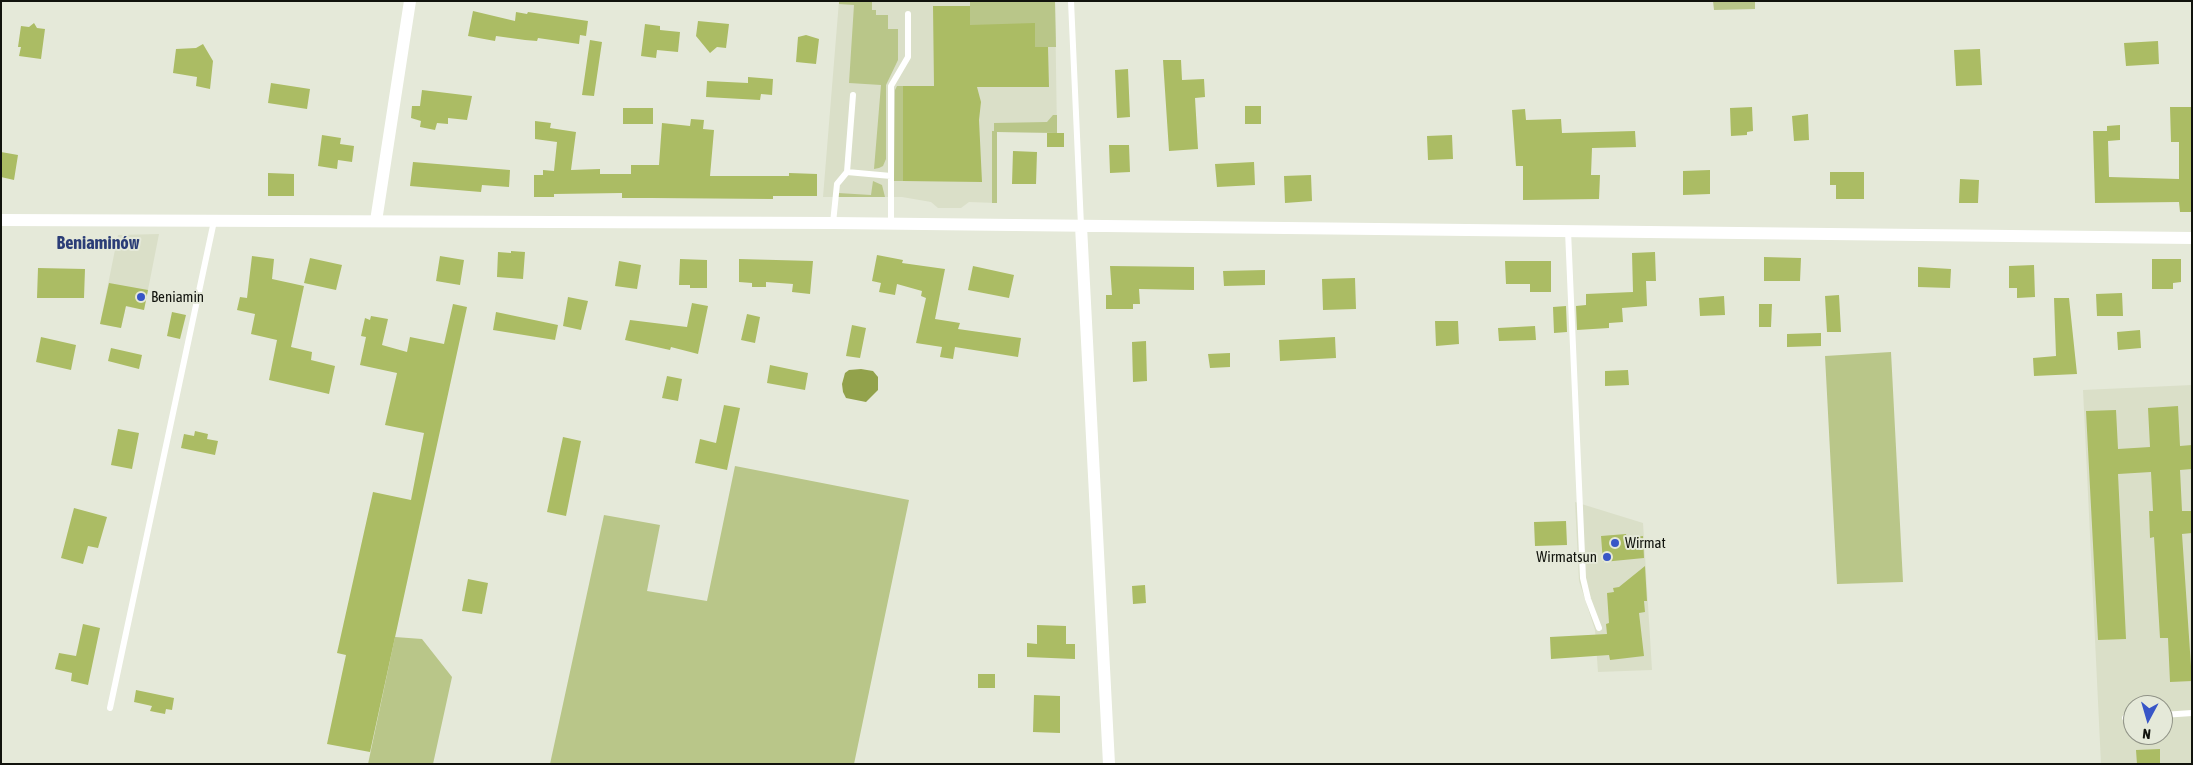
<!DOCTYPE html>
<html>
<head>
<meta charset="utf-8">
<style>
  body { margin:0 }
  #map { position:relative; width:2193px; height:765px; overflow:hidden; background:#e5e9d9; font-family:"Asap Condensed",sans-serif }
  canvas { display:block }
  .frame { position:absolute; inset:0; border:2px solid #11130d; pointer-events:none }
  .north { position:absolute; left:2123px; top:695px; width:50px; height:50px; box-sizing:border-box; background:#e5e9d9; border:1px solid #909387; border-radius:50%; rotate:186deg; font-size:14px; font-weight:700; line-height:20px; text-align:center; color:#11130d }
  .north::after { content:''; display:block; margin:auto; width:18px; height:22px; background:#3856c7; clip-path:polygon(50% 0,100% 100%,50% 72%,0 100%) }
</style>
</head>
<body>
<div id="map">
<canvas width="2193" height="765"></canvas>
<div class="frame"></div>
<div class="north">N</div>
</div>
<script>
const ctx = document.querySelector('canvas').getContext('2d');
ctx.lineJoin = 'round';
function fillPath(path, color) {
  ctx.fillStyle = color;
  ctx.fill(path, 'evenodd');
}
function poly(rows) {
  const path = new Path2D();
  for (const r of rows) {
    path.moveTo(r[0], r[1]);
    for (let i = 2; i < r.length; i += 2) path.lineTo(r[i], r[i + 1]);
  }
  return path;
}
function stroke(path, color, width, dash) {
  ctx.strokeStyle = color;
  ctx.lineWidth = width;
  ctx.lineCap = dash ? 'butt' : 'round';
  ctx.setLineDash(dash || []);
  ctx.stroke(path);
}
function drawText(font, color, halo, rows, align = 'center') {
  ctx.font = font + ' "Asap Condensed",sans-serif';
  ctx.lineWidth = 4;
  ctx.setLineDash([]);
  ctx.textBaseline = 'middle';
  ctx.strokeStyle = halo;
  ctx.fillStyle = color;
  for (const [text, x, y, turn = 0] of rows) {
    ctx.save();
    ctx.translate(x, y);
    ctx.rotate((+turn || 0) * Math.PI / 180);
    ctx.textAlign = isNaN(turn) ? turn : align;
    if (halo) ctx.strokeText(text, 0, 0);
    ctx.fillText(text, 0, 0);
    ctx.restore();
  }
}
fillPath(poly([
  [839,1,1055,1,1057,133,997,132,997,203,969,202,961,208,938,208,931,202,902,197,823,197],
  [159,234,144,310,118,305,125,311,121,328,100,324,118,235],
  [2192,385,2192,764,2101,764,2083,390],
  [2133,705,2163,705,2163,735,2133,735],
  [1575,502,1643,523,1652,670,1598,672,1595,630,1579,581]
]), '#dadfc8');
fillPath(poly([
  [839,1,872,1,872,10,876,10,876,15,888,15,888,29,898,29,898,60,886,85,886,159,883,166,879,168,874,169,881,85,849,83,854,5,839,4],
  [970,1,1055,1,1056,47,1035,47,970,25],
  [1713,1,1755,1,1755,9,1714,10],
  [897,86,903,86,903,181,894,181,895,90],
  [1053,115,1057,115,1057,133,997,132,997,203,992,203,992,131,994,131,994,123,1047,122],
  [873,181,882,185,885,197,838,197,838,193,871,195],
  [1891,352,1903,582,1837,584,1825,356],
  [735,466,909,500,854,764,550,764,604,515,660,525,647,591,707,601],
  [395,637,422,639,452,677,433,764,368,764]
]), '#b9c689');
fillPath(poly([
  [861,369,873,371,878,377,878,390,866,402,846,398,843,392,842,384,845,373,849,370]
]), '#92a24b');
fillPath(poly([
  [933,6,970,6,970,25,1035,23,1035,47,1048,47,1049,87,977,87,981,102,979,120,982,182,903,181,903,86,934,86],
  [473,11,515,21,516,12,527,14,528,12,588,21,586,36,580,35,579,44,538,38,537,41,525,40,496,36,495,41,468,36],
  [698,21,729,24,726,48,717,47,710,53,696,36],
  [34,23,37,28,45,29,41,59,19,56,21,47,18,47,21,26,29,27],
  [645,24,660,26,660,30,680,32,678,52,657,50,656,58,641,56],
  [806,35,819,39,816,64,796,62,798,37],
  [590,40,602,42,594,96,582,95],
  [2158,41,2159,64,2126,66,2124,43],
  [203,44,213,61,210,89,196,86,197,77,173,73,176,49,196,48],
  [1980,49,1982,85,1956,86,1954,50],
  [1163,60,1181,60,1182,80,1204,79,1205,97,1195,98,1198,149,1169,151],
  [1128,69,1130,117,1117,118,1115,70],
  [748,77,773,79,772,95,761,94,760,100,706,97,707,81,748,83],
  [271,83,310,89,307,109,268,103],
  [422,90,472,96,467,120,448,118,448,124,437,123,435,130,420,127,421,121,411,118,412,106,420,106],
  [1245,106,1261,106,1261,124,1245,124],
  [1752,107,1753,131,1747,132,1747,135,1731,136,1730,108],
  [2170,107,2192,107,2192,212,2180,212,2179,202,2095,203,2093,131,2107,131,2107,126,2120,125,2120,140,2108,141,2109,177,2179,179,2179,142,2171,142],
  [623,108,653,108,653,124,623,124],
  [1525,109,1526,120,1561,119,1562,133,1635,131,1636,147,1592,148,1591,175,1600,175,1599,199,1523,200,1523,166,1516,166,1512,110],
  [1808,114,1809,140,1794,141,1792,116],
  [691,119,704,120,703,129,714,130,710,176,789,176,789,173,817,174,817,196,773,196,773,199,652,198,622,198,622,193,554,194,554,197,534,197,534,175,543,175,543,170,554,171,557,142,535,139,535,121,551,123,550,128,576,132,571,170,600,169,600,174,631,174,631,165,659,165,662,123,690,126],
  [1047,133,1064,133,1064,147,1047,147],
  [322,135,341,138,340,144,354,146,352,162,338,160,337,169,318,166],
  [1452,135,1453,159,1428,160,1427,136],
  [1109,145,1129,145,1130,172,1110,173],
  [1013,151,1037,152,1036,184,1012,184],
  [1,152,18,155,14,180,1,177],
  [413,162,510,170,509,187,482,185,481,192,410,186],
  [1254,162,1255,185,1217,187,1215,164],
  [1710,170,1710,194,1683,195,1683,171],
  [1830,172,1864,172,1864,199,1836,199,1836,185,1830,185],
  [268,173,294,174,294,196,268,196],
  [1311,175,1312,201,1285,203,1284,176],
  [1960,179,1979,180,1978,203,1959,203],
  [511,251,525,252,523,279,497,277,498,252,511,253],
  [1655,252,1656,281,1646,281,1647,306,1622,308,1623,322,1609,323,1609,328,1577,330,1576,306,1586,305,1586,294,1633,292,1632,253],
  [877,255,903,260,902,263,945,269,935,319,960,323,958,329,1021,338,1018,357,955,347,953,359,940,357,942,347,916,343,926,298,921,296,922,291,897,284,895,295,879,292,881,283,872,281],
  [252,256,274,259,272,279,304,286,291,347,312,352,311,360,335,366,329,394,269,380,277,340,251,334,255,314,237,310,240,297,247,298],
  [440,256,464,260,460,285,436,281],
  [1764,257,1801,258,1800,281,1764,281],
  [310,258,342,265,336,290,304,283],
  [680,259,707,260,707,288,690,288,690,285,679,285],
  [739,259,813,261,810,294,792,292,793,284,766,282,766,287,752,287,752,283,739,282],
  [2152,259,2181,259,2181,282,2173,283,2173,289,2152,289],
  [619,261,641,265,637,289,615,286],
  [1505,261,1551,261,1551,292,1530,292,1530,284,1506,284],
  [2034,265,2035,297,2017,298,2017,288,2009,288,2009,266],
  [973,266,1014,275,1009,298,968,290],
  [1110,266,1194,267,1194,290,1139,289,1140,304,1133,304,1133,309,1106,309,1106,295,1112,295],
  [1918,267,1951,269,1950,288,1918,287],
  [38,268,85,269,84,298,37,298],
  [1265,270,1265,285,1224,286,1223,271],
  [1355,278,1356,309,1323,310,1322,279],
  [109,283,148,290,144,310,126,306,121,328,100,324],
  [2122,293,2123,316,2097,316,2096,294],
  [1839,295,1841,332,1827,332,1825,296],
  [1724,296,1725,315,1700,316,1699,298],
  [568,297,588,301,581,330,563,326],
  [2054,298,2069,298,2077,374,2034,376,2033,358,2056,356],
  [692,303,708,306,698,354,671,347,670,350,625,340,630,320,687,327],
  [453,304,467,307,370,752,327,744,346,655,337,653,373,492,411,500,424,433,385,425,397,373,360,365,366,337,361,336,365,318,370,320,371,316,388,319,382,345,407,352,410,337,444,344],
  [1759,304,1772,304,1771,327,1759,327],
  [1566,306,1567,332,1554,333,1553,307],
  [172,312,186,315,180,339,167,336],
  [496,312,558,325,555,340,493,330],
  [747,314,760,317,755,343,741,340],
  [1435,321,1458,321,1459,344,1436,346],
  [852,325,866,328,860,358,846,356],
  [1535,326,1536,340,1499,341,1498,328],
  [2140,330,2141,348,2118,350,2117,332],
  [1821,333,1821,346,1787,347,1787,334],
  [41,337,76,345,71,370,36,362],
  [1335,337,1336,358,1280,361,1279,340],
  [1146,341,1147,381,1133,382,1132,342],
  [111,348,142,355,139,369,108,361],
  [1230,353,1230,367,1210,368,1208,354],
  [770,365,808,373,805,390,767,383],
  [1628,370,1629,385,1605,386,1605,371],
  [667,376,682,379,678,401,662,398],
  [724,405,740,408,727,470,695,463,700,439,716,443],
  [2178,406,2180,446,2192,445,2192,469,2180,470,2182,511,2192,511,2192,533,2182,534,2192,681,2170,682,2168,638,2160,638,2154,537,2150,538,2149,511,2153,511,2151,472,2118,474,2126,639,2098,640,2086,411,2116,410,2118,449,2150,447,2148,408],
  [118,429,139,433,132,469,111,465],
  [195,431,208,434,207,439,218,441,215,455,181,448,184,434,194,436],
  [563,437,581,441,566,516,547,512],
  [74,508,107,517,98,548,88,546,83,564,61,558],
  [1566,521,1567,545,1535,546,1534,522],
  [1626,534,1627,538,1643,536,1644,558,1603,562,1601,536],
  [1645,566,1647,601,1644,601,1645,612,1639,613,1644,656,1610,660,1609,655,1551,659,1550,637,1607,634,1606,624,1609,623,1607,593,1614,592,1613,588,1619,587],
  [468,579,488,583,482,614,462,611],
  [1145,585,1146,603,1133,604,1132,586],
  [83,624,100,628,88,685,71,681,72,673,55,669,59,653,76,656],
  [1037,625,1066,626,1066,644,1075,644,1075,659,1027,657,1027,643,1037,644],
  [978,674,995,674,995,688,978,688],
  [136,690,174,698,172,710,166,709,165,714,150,711,152,706,134,702],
  [1034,695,1060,696,1060,733,1033,732],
  [2160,749,2160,764,2137,764,2136,750]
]), '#abbc64');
stroke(poly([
  [1071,1,1081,226],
  [847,172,891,176],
  [833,223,837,184,847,172,853,95],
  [891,224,891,86,908,57,908,14],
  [1568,231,1583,578,1588,599,1599,628],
  [110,708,214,221],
  [2163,715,2192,713],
  [2125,718,2133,717]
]), '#fff', 6);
stroke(poly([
  [1,220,833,223,2192,238],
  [376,221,410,1],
  [1081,226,1109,764]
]), '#fff', 12);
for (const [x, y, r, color] of [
  [141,297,5,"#3856c7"],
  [1615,543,5,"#3856c7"],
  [1607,557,5,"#3856c7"]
]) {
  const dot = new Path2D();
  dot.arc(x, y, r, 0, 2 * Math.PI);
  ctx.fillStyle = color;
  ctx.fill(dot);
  stroke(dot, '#e5e9d9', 2);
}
drawText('15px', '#11130d', '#e5e9d9', [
  ["Beniamin",151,297],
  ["Wirmat",1625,543],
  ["Wirmatsun",1597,557,"right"]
], 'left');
drawText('bold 18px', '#2b3d77', '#e5e9d9', [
  ["Beniaminów",98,243]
]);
</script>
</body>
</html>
